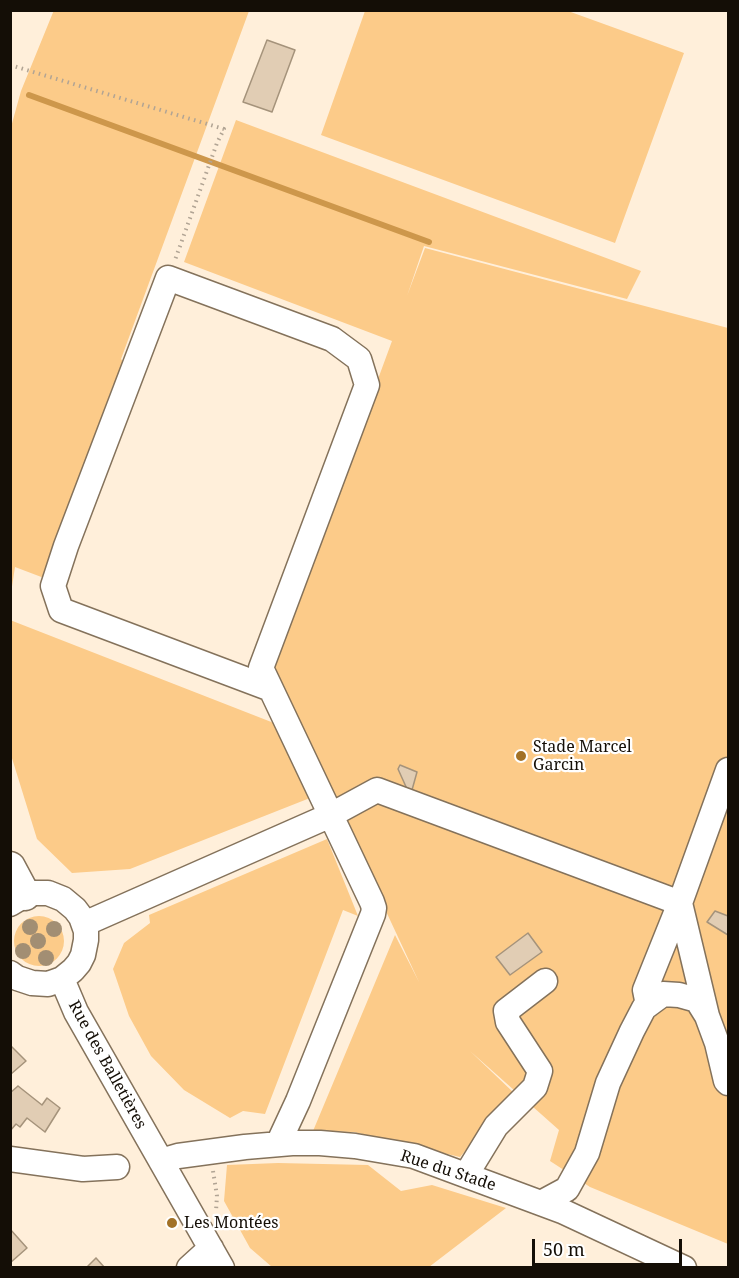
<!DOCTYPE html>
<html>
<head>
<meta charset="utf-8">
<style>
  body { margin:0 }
  #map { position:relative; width:739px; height:1278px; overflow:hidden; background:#ffefda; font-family:"Noto Serif",serif }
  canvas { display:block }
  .frame { position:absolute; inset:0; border:12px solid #140e06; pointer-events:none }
  .scale { position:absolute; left:532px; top:1239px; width:150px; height:27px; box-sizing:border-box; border:3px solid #140e06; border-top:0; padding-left:8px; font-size:18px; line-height:21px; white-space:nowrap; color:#140e06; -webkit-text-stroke:4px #fff; paint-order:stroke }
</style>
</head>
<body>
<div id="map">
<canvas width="739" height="1278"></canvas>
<div class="frame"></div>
<div class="scale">50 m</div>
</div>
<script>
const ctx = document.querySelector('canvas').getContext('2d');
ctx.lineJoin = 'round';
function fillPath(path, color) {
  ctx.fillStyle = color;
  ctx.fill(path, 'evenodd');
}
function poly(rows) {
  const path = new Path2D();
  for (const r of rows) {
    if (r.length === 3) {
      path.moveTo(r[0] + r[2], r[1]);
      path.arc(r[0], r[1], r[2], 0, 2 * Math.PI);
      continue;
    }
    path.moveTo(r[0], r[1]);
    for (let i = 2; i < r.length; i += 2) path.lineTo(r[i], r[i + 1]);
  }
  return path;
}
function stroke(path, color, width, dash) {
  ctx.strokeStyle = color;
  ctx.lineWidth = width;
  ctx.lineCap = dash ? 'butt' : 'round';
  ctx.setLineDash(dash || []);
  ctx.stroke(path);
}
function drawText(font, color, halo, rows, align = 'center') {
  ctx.font = font + ' "Noto Serif",serif';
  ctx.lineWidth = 4.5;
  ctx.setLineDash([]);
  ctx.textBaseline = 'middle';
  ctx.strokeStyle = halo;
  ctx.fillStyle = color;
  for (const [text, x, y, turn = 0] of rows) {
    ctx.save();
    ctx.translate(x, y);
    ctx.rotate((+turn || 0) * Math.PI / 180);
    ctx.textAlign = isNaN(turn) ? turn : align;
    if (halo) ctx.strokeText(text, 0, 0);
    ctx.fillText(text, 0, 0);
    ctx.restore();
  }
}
fillPath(poly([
  [54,10,249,11,121,359,132,374,113,385,44,578,15,567,11,593,11,127,21,91],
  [365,11,568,11,684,53,615,243,321,135],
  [236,120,641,271,627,299,424,246,407,296,425,248,728,328,728,1244,590,1187,550,1161,559,1130,470,1051,514,1093,460,1157,354,1132,313,1131,395,935,419,982,272,667,392,341,184,262],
  [10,620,279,725,310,798,130,869,72,873,37,839,11,755],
  [327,839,358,916,343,910,265,1114,243,1111,230,1118,184,1090,151,1056,129,1016,113,969,124,943,150,923,149,915],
  [39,941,25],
  [278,1163,368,1165,401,1191,432,1185,506,1208,429,1267,272,1267,250,1248,224,1201,227,1165]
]), '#fccb89');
stroke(poly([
  [29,95,429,242]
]), '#cd974b', 6);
const building = poly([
  [267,40,295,50,272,112,243,102,267,40],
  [400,765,417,772,412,790,407,789,398,769,400,765],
  [715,911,728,916,728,935,707,922,715,911],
  [528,933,542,952,510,975,496,957,528,933],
  [10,1045,26,1061,11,1074,10,1074,10,1045],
  [18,1086,42,1105,47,1098,60,1108,45,1132,27,1118,20,1127,16,1124,10,1131,10,1093,18,1086],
  [10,1229,27,1248,10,1263,10,1229],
  [96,1258,105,1268,86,1268,96,1258]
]);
fillPath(building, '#e1cdb4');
stroke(building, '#a5937b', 1.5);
const minor = poly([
  [271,689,61,610,53,586,66,546,168,278,332,339,359,359,367,385,261,668,372,902,374,908,373,914,298,1101,278,1144],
  [10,904,25,895,32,893,48,893,63,899,75,909,81,917,86,931,86,940,83,955,79,963,73,970,62,979,48,984,32,983,17,978,10,973],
  [84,924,331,815,377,790,680,903,707,1016],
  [62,979,76,1012,222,1268],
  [648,1005,645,990,680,903,728,770],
  [10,1159,83,1169,117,1167],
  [161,1161,178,1156,245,1147,292,1143,320,1143,355,1146,414,1156,562,1211,684,1268],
  [466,1175,496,1126,535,1087,540,1071,508,1022,506,1011,545,981],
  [541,1203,567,1189,587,1153,608,1083,632,1031,644,1008,663,994,679,995,697,1000,707,1016,717,1043,726,1081,728,1083],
  [189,1268,211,1248]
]);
const major = poly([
  [10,867,25,895]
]);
stroke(minor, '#84725b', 27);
stroke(major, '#84725b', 33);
stroke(poly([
  [10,65,224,129,217,143,175,260],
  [213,1171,217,1196,216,1211]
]), '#b1a494', 4, [1.5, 4.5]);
stroke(minor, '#fff', 24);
stroke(major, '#fff', 30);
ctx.fillStyle = '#a28e73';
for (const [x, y] of [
  [30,927],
  [54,929],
  [38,941],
  [23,951],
  [46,958]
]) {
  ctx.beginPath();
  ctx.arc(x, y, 8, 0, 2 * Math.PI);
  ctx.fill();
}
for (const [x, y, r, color] of [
  [521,756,6,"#a27126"],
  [172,1223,6,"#a27126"]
]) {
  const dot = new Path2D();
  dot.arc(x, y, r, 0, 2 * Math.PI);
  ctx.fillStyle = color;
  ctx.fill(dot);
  stroke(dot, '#fff', 2);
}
drawText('16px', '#140e06', '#fff', [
  ["Stade Marcel",533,747],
  ["Garcin",533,765],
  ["Les Montées",184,1223]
], 'left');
drawText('16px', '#140e06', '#fff', [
  ["Rue des Balletières",107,1065,61],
  ["Rue du Stade",448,1171,18]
]);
</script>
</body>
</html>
